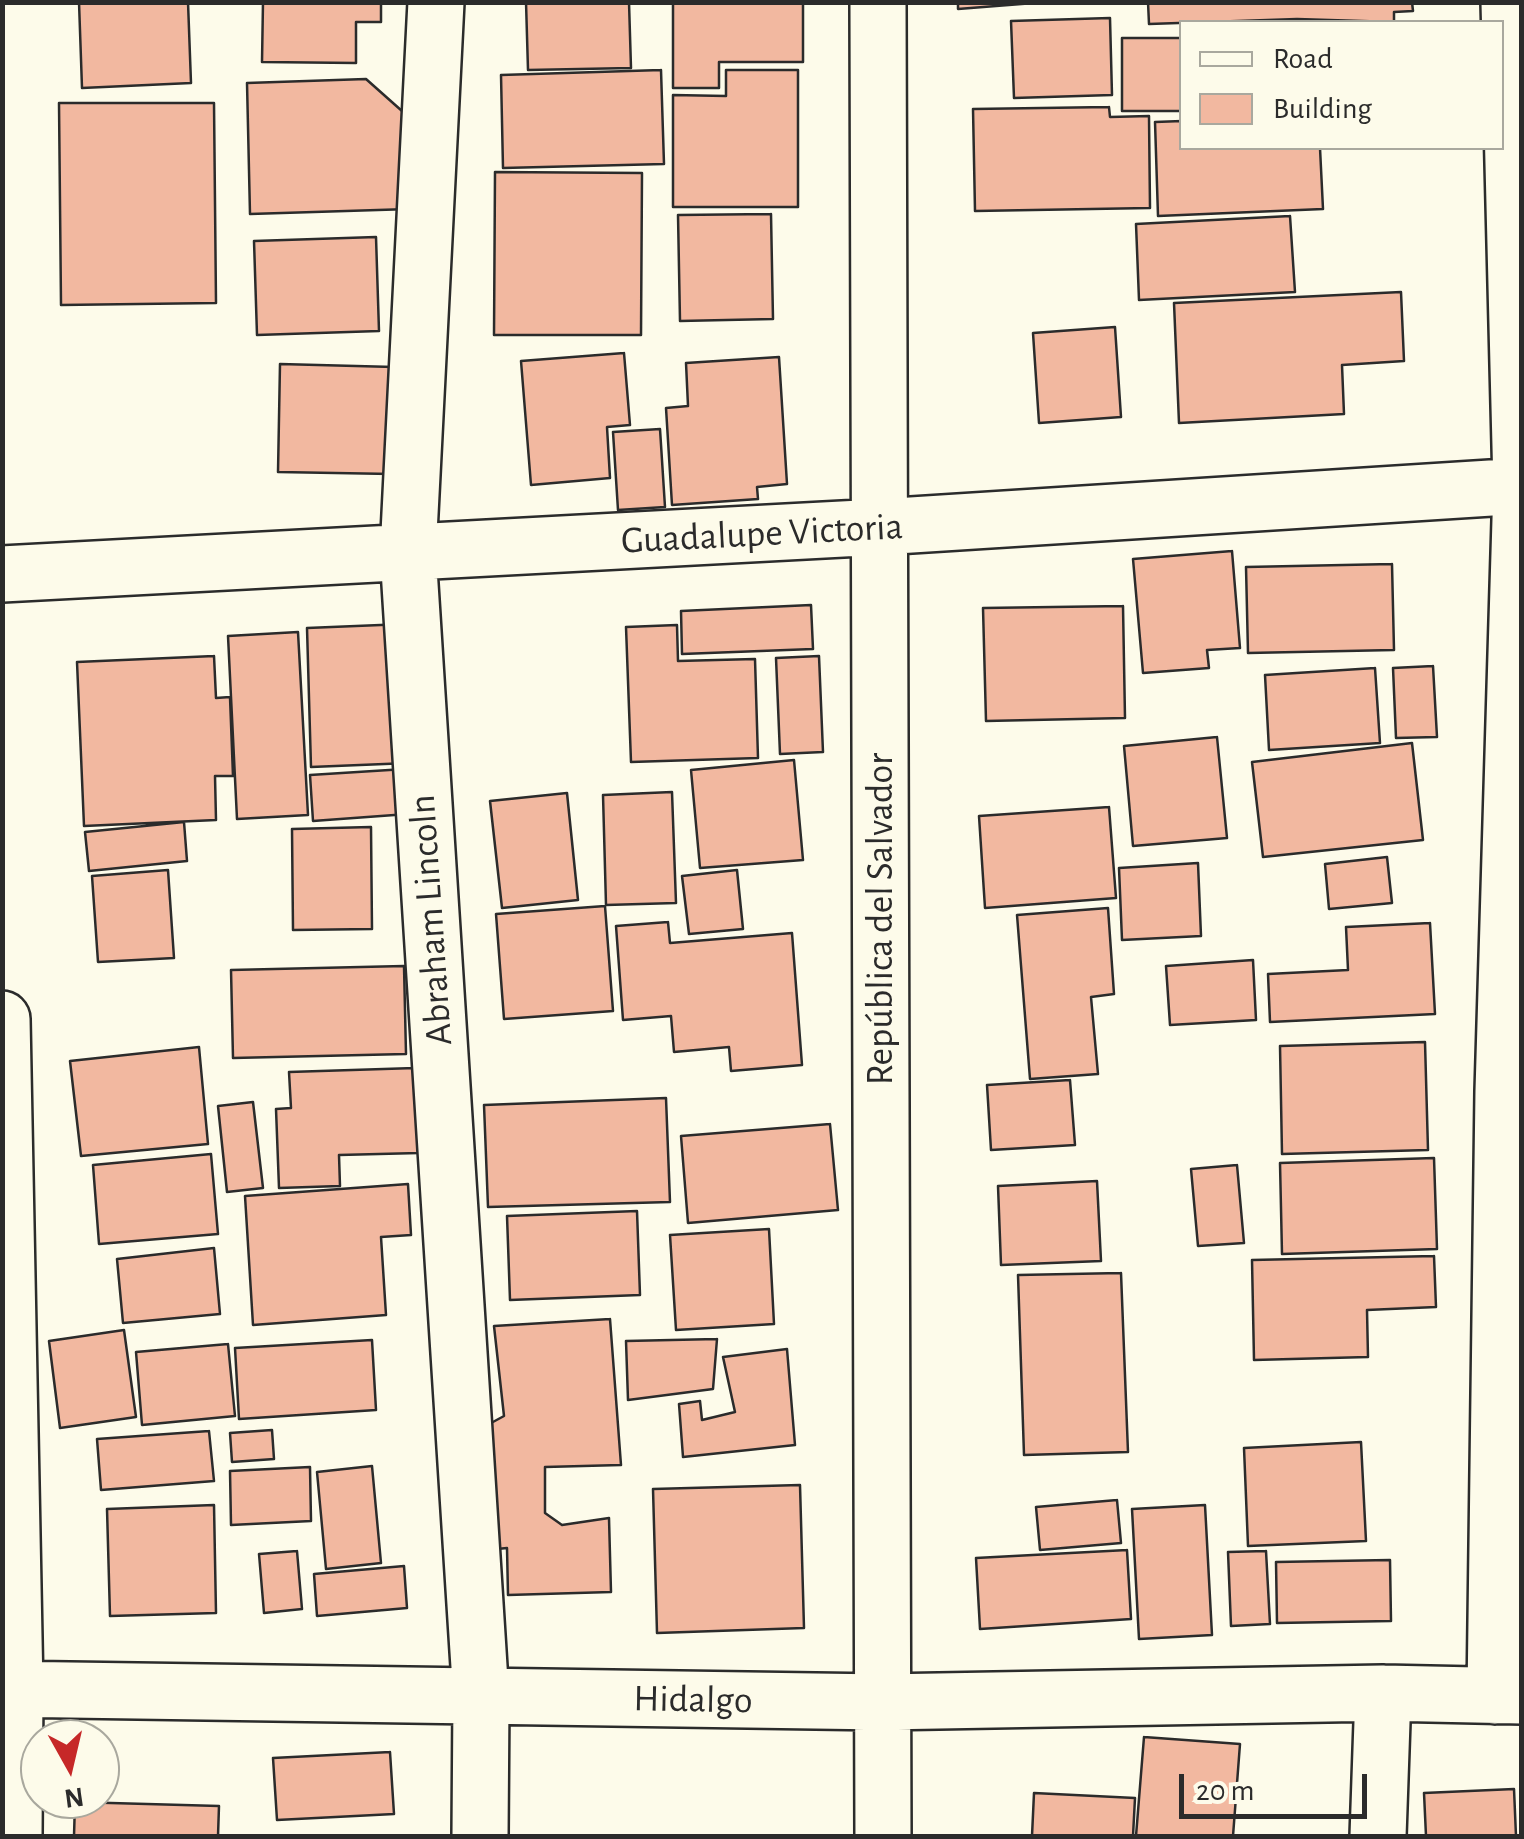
<!DOCTYPE html>
<html>
<head>
<meta charset="utf-8">
<style>
  body { margin:0 }
  #map { position:relative; width:1524px; height:1839px; overflow:hidden; background:#fdfbea; font-family:"Alegreya Sans",sans-serif }
  canvas { display:block }
  .frame { position:absolute; inset:0; border:5px solid #2b2b2b; pointer-events:none }
  .legend { position:absolute; left:1179px; top:20px; width:325px; height:130px; box-sizing:border-box; background:#fdfbea; border:2px solid #a9a89e; margin:0; padding:12px 18px; list-style:none; font-size:30px; color:#2b2b2b }
  .legend li { display:flex; align-items:center; gap:20px; height:50px }
  .legend b { width:50px; border:2px solid #a9a89e }
  .north { position:absolute; left:20px; top:1719px; width:100px; height:100px; box-sizing:border-box; background:#fdfbea; border:2px solid #a9a89e; border-radius:50%; rotate:172deg; font-size:28px; font-weight:700; line-height:40px; text-align:center; color:#2b2b2b }
  .north::after { content:''; display:block; margin:auto; width:35px; height:45px; background:#c62828; clip-path:polygon(50% 0,100% 100%,50% 72%,0 100%) }
  .scale { position:absolute; left:1179px; top:1774px; width:188px; height:45px; box-sizing:border-box; border:5px solid #2b2b2b; border-top:0; padding-left:12px; font-size:30px; line-height:35px; white-space:nowrap; color:#2b2b2b; -webkit-text-stroke:8px #fdfbea; paint-order:stroke }
</style>
</head>
<body>
<div id="map">
<canvas width="1524" height="1839"></canvas>
<div class="frame"></div>
<ul class="legend">
<li><b style="height:12px;background:#fdfbea"></b>Road</li>
<li><b style="height:28px;background:#f2b8a0"></b>Building</li>
</ul>
<div class="north">N</div>
<div class="scale">20 m</div>
</div>
<script>
const ctx = document.querySelector('canvas').getContext('2d');
ctx.lineJoin = 'round';
function fillPath(path, color) {
  ctx.fillStyle = color;
  ctx.fill(path, 'evenodd');
}
function poly(rows) {
  const path = new Path2D();
  for (const r of rows) {
    path.moveTo(r[0], r[1]);
    for (let i = 2; i < r.length; i += 2) path.lineTo(r[i], r[i + 1]);
  }
  return path;
}
function stroke(path, color, width, dash) {
  ctx.strokeStyle = color;
  ctx.lineWidth = width;
  ctx.lineCap = dash ? 'butt' : 'round';
  ctx.setLineDash(dash || []);
  ctx.stroke(path);
}
function drawText(font, color, halo, rows, align = 'center') {
  ctx.font = font + ' "Alegreya Sans",sans-serif';
  ctx.lineWidth = 8;
  ctx.setLineDash([]);
  ctx.textBaseline = 'middle';
  ctx.strokeStyle = halo;
  ctx.fillStyle = color;
  for (const [text, x, y, turn = 0] of rows) {
    ctx.save();
    ctx.translate(x, y);
    ctx.rotate((+turn || 0) * Math.PI / 180);
    ctx.textAlign = isNaN(turn) ? turn : align;
    if (halo) ctx.strokeText(text, 0, 0);
    ctx.fillText(text, 0, 0);
    ctx.restore();
  }
}
const building = poly([
  [79,2,188,2,191,83,82,88,79,2],
  [263,2,381,2,381,22,356,22,356,63,262,62,263,2],
  [526,2,629,2,631,68,528,70,526,2],
  [673,2,803,2,803,62,719,62,719,88,673,88,673,2],
  [958,2,1047,2,958,9,958,2],
  [1148,2,1412,2,1413,11,1394,12,1394,22,1297,19,1149,24,1148,2],
  [1110,18,1112,95,1014,98,1011,21,1110,18],
  [1122,38,1182,38,1182,111,1122,111,1122,38],
  [661,70,664,164,503,168,501,75,661,70],
  [726,70,798,70,798,207,673,207,673,95,726,96,726,70],
  [366,79,447,151,410,209,250,214,247,83,366,79],
  [59,103,214,103,216,303,61,305,59,103],
  [1109,107,1110,117,1149,116,1150,208,975,211,973,109,1109,107],
  [1182,121,1182,148,1320,148,1323,209,1158,216,1155,122,1182,121],
  [495,172,642,173,641,335,494,335,495,172],
  [771,214,773,319,680,321,678,215,771,214],
  [1290,216,1295,292,1139,300,1136,224,1290,216],
  [376,237,379,331,257,335,254,241,376,237],
  [1401,292,1404,361,1342,365,1344,414,1179,423,1174,303,1401,292],
  [1115,327,1121,417,1039,423,1033,333,1115,327],
  [624,353,630,425,607,427,610,478,531,485,521,361,624,353],
  [779,357,787,484,757,487,758,499,672,505,666,408,688,406,686,363,779,357],
  [280,364,394,367,392,474,278,472,280,364],
  [660,429,665,507,618,510,613,432,660,429],
  [1232,551,1240,648,1207,650,1209,668,1143,673,1133,559,1232,551],
  [1392,564,1394,650,1248,653,1246,567,1392,564],
  [811,605,813,649,682,654,681,611,811,605],
  [1123,606,1125,718,986,721,983,608,1123,606],
  [405,624,409,763,311,767,307,628,405,624],
  [677,625,678,661,755,659,758,758,631,762,626,627,677,625],
  [298,632,308,815,237,819,228,636,298,632],
  [214,656,216,698,230,697,233,776,215,776,216,820,84,826,77,662,214,656],
  [819,656,823,752,780,754,776,658,819,656],
  [1433,666,1437,737,1396,738,1393,668,1433,666],
  [1375,668,1380,743,1269,750,1265,675,1375,668],
  [1217,737,1227,838,1133,846,1124,746,1217,737],
  [1412,743,1423,840,1263,857,1252,762,1412,743],
  [794,760,803,860,700,868,691,770,794,760],
  [405,769,408,814,313,821,310,775,405,769],
  [672,792,676,903,606,905,603,795,672,792],
  [567,793,578,900,502,908,490,801,567,793],
  [1109,807,1116,898,985,908,979,816,1109,807],
  [184,822,187,861,89,871,85,832,184,822],
  [371,827,372,929,293,930,292,829,371,827],
  [1387,857,1392,903,1329,909,1325,864,1387,857],
  [1198,863,1201,936,1122,940,1119,868,1198,863],
  [168,870,174,958,98,962,92,876,168,870],
  [737,870,743,929,689,934,682,876,737,870],
  [605,906,613,1011,504,1019,496,914,605,906],
  [1108,908,1114,994,1091,997,1098,1074,1030,1079,1017,915,1108,908],
  [668,922,670,943,792,933,802,1065,731,1071,729,1047,674,1052,671,1016,623,1020,616,926,668,922],
  [1430,923,1435,1014,1270,1022,1268,974,1348,970,1346,927,1430,923],
  [1253,960,1256,1020,1170,1025,1166,966,1253,960],
  [404,966,406,1054,233,1058,231,970,404,966],
  [1425,1042,1428,1150,1282,1154,1280,1046,1425,1042],
  [199,1047,208,1144,81,1156,70,1061,199,1047],
  [415,1068,419,1153,339,1155,340,1186,279,1188,276,1109,291,1108,289,1072,415,1068],
  [1070,1080,1075,1145,991,1150,987,1085,1070,1080],
  [666,1098,670,1202,488,1207,484,1105,666,1098],
  [253,1102,263,1188,227,1192,218,1106,253,1102],
  [830,1124,838,1210,688,1223,681,1136,830,1124],
  [211,1154,218,1234,99,1244,93,1165,211,1154],
  [1434,1158,1437,1249,1282,1254,1280,1163,1434,1158],
  [1237,1165,1244,1243,1198,1246,1191,1169,1237,1165],
  [1097,1181,1101,1261,1001,1265,998,1186,1097,1181],
  [408,1184,411,1235,381,1237,386,1315,253,1325,245,1196,408,1184],
  [637,1211,640,1295,510,1300,507,1216,637,1211],
  [769,1229,774,1324,676,1330,670,1235,769,1229],
  [214,1248,220,1314,123,1323,117,1259,214,1248],
  [1434,1256,1436,1307,1367,1310,1368,1357,1254,1360,1252,1260,1434,1256],
  [1121,1273,1128,1452,1024,1455,1018,1275,1121,1273],
  [610,1319,621,1465,545,1467,545,1513,562,1525,609,1518,611,1592,508,1595,507,1548,487,1550,480,1429,504,1416,494,1326,610,1319],
  [124,1330,136,1417,60,1428,49,1341,124,1330],
  [717,1339,713,1389,628,1400,626,1341,717,1339],
  [372,1340,376,1410,239,1419,235,1348,372,1340],
  [228,1344,235,1416,142,1425,136,1352,228,1344],
  [787,1349,795,1445,683,1457,679,1404,700,1401,702,1420,735,1412,723,1357,787,1349],
  [272,1430,274,1459,232,1462,230,1433,272,1430],
  [209,1431,214,1481,101,1490,97,1439,209,1431],
  [1361,1442,1366,1541,1248,1546,1244,1448,1361,1442],
  [372,1466,381,1563,326,1569,317,1472,372,1466],
  [310,1467,311,1521,231,1525,230,1471,310,1467],
  [800,1485,804,1628,657,1633,653,1489,800,1485],
  [1117,1500,1121,1543,1040,1550,1036,1507,1117,1500],
  [214,1505,216,1613,110,1616,107,1509,214,1505],
  [1205,1505,1212,1635,1139,1639,1132,1509,1205,1505],
  [1127,1550,1131,1619,980,1629,976,1558,1127,1550],
  [297,1551,302,1609,264,1613,259,1554,297,1551],
  [1266,1551,1270,1624,1231,1626,1228,1552,1266,1551],
  [1390,1560,1391,1621,1277,1623,1276,1562,1390,1560],
  [404,1566,407,1608,317,1616,314,1574,404,1566],
  [1144,1737,1240,1744,1233,1836,1136,1836,1144,1737],
  [390,1752,394,1814,277,1820,273,1758,390,1752],
  [1514,1789,1516,1836,1426,1836,1424,1793,1514,1789],
  [1034,1793,1135,1798,1133,1836,1032,1836,1034,1793],
  [75,1802,219,1806,218,1836,74,1836,75,1802]
]);
fillPath(building, '#f2b8a0');
stroke(building, '#2b2b2b', 2.5);
const minor = poly([
  [436,2,408,553,481,1698,480,1836],
  [878,2,883,1836],
  [2,574,880,527,1522,486],
  [2,1019,15,1689,14,1836],
  [2,1689,883,1702,1383,1693,1522,1696],
  [1495,1696,1503,1091,1521,486,1509,2],
  [1378,1836,1383,1693]
]);
stroke(minor, '#2b2b2b', 60);
stroke(minor, '#fdfbea', 55);
drawText('38px', '#2b2b2b', '#fdfbea', [
  ["Guadalupe Victoria",762,534,-3],
  ["República del Salvador",881,919,-90],
  ["Abraham Lincoln",431,920,-94],
  ["Hidalgo",693,1700,1]
]);
</script>
</body>
</html>
